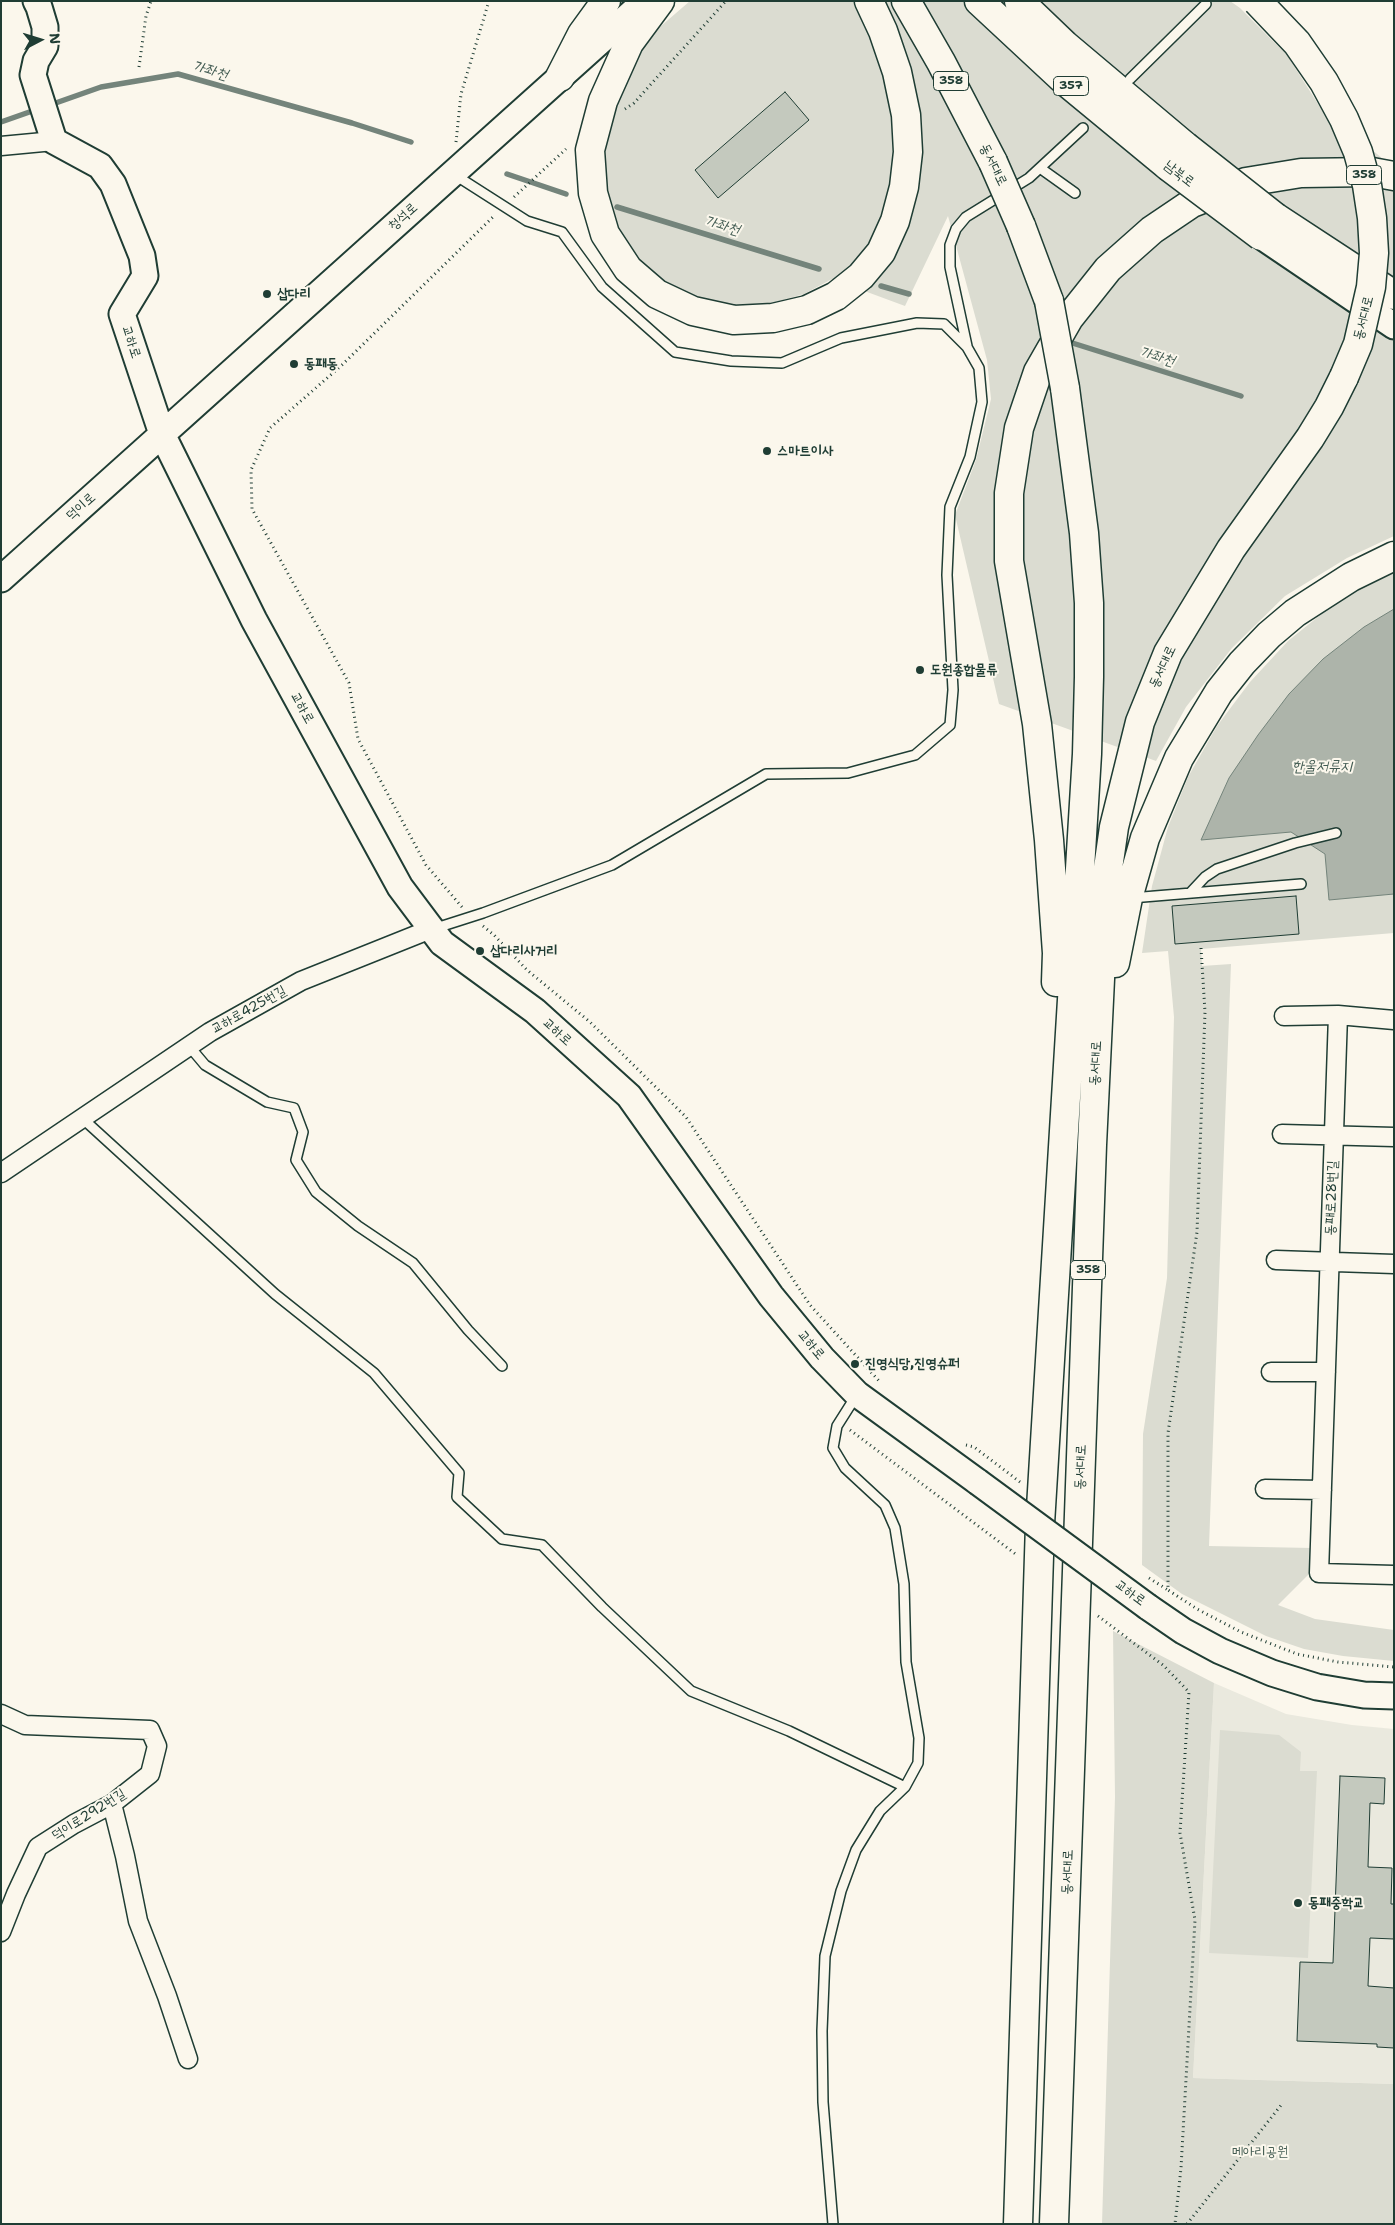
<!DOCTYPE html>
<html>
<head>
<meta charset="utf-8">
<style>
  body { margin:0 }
  #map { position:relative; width:1395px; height:2225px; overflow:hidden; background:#fbf7ec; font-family:"Shantell Sans",sans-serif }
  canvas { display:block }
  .frame { position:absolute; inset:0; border:2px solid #1f3d34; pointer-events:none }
  .north { position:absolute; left:15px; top:15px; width:50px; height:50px; -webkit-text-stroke:4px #fbf7ec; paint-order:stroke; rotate:85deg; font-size:14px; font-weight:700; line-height:20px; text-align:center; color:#1f3d34 }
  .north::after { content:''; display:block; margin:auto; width:18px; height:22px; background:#1f3d34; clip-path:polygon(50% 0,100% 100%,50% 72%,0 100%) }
</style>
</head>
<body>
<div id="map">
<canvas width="1395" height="2225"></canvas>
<div class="frame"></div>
<div class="north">N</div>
</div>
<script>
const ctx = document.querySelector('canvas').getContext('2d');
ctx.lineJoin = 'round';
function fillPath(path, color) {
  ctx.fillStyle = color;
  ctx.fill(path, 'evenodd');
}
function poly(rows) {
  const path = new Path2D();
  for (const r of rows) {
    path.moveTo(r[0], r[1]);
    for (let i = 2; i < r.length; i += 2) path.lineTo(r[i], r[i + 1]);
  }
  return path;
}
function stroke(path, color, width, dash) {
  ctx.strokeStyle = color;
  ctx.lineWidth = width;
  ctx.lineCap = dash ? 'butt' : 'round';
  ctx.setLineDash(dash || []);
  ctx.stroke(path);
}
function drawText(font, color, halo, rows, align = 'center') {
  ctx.font = font + ' "Shantell Sans","Poor Story",sans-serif';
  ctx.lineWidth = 4;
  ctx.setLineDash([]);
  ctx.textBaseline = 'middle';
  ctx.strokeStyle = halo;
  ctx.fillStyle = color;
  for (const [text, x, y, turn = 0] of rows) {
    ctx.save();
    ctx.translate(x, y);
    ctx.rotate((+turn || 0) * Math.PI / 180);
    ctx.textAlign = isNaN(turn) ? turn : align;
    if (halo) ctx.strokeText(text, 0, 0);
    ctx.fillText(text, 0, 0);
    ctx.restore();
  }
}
fillPath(poly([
  [1214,1683,1286,1714,1352,1725,1394,1729,1394,2084,1193,2078]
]), '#eae9de');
fillPath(poly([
  [690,1,1230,1,1240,8,1287,55,1320,107,1394,168,1394,536,1347,558,1285,596,1232,648,1186,707,1156,761,999,704,955,515,976,460,991,399,987,360,948,216,905,306,832,279,804,294,772,303,733,306,696,297,665,282,638,261,615,229,604,193,601,154,624,72,661,26],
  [1394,571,1394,933,1201,949,1202,966,1231,964,1209,1546,1312,1548,1311,1572,1278,1605,1315,1619,1394,1630,1394,1661,1343,1656,1304,1649,1266,1636,1182,1594,1142,1565,1143,1434,1167,1278,1174,1017,1168,951,1142,953,1152,886,1168,827,1188,777,1217,726,1250,682,1288,641,1329,608,1372,581],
  [1113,1631,1214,1683,1193,2078,1394,2084,1394,2224,1102,2224,1115,1797],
  [1220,1730,1279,1735,1301,1752,1300,1771,1317,1771,1308,1958,1209,1953]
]), '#dbdcd1');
const water = poly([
  [1394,609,1394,894,1329,900,1325,854,1291,832,1201,840,1229,778,1258,735,1289,694,1323,659,1364,627,1394,609]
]);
fillPath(water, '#adb4aa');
stroke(water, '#74847b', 1);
stroke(poly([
  [50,105,101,87,178,74,352,123,411,142],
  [1,122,38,109],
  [507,174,566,194],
  [617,207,819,269],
  [881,286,909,294],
  [1066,341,1241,396]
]), '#74847b', 5.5);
const building = poly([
  [785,92,809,120,718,198,695,170,785,92],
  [1296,896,1299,934,1175,944,1172,906,1296,896],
  [1340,1776,1385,1778,1384,1804,1370,1803,1368,1867,1392,1868,1391,1904,1394,1904,1394,1939,1370,1938,1368,1986,1394,1988,1394,2048,1377,2047,1377,2044,1297,2041,1300,1962,1333,1963,1340,1776]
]);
fillPath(building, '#c4c9be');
stroke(building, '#1f3d34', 1);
const lane = poly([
  [1130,79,1206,4],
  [1040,168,1075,193],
  [967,346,950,267,950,245,956,229,966,217,1029,178,1083,128],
  [1190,893,1205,877,1217,869,1295,843,1336,833],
  [1131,898,1301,884],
  [433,929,483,913,612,865,766,774,848,773,915,755,950,725,953,690,947,575,950,507,970,457,982,402,979,368,967,347,944,324,917,323,841,338,782,363,731,361,675,352,602,287,562,232,527,221,455,175],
  [189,1046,205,1065,267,1102,294,1108,303,1132,296,1160,316,1192,358,1226,413,1263,468,1330,502,1366],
  [82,1118,275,1294,374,1373,459,1473,457,1497,502,1539,542,1545,602,1607,691,1691,789,1731,905,1787],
  [833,2224,823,2102,822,2031,825,1956,841,1891,856,1850,880,1811,905,1787,918,1763,919,1738,906,1662,904,1584,895,1528,885,1505,845,1468,833,1448,837,1426,856,1396]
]);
const street = poly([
  [1,146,54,141],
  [1284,1016,1338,1015],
  [1394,1020,1338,1015,1319,1573,1394,1575],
  [1282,1134,1394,1137],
  [1,1173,210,1032,301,981,431,929],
  [1276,1260,1394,1264],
  [1271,1372,1326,1372],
  [1265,1489,1322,1490],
  [1,1714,25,1725,150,1730,157,1746,150,1774,112,1804,74,1824,38,1847,16,1894,1,1932],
  [112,1804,125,1856,138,1921,167,1996,188,2059]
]);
const secondary = poly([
  [36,1,39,7,45,27,45,46,36,61,33,75,54,141,100,166,113,184,142,256,145,276,122,314,162,434,254,620,400,887,442,943,535,1011,629,1096,771,1296,822,1358,857,1394,978,1482],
  [1261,236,1394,326],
  [1,579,645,1],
  [1148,1607,1183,1631,1220,1651,1272,1673,1317,1687,1364,1695,1394,1696]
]);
const primary = poly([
  [979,1,1065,81,1168,166],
  [1019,1,1065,45,1185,146],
  [1275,217,1394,295]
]);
const highway = poly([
  [660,1,629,43,603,101,590,150,593,193,605,234,628,269,657,294,693,311,734,320,773,318,807,310,836,296,861,276,881,252,895,221,904,187,908,152,906,115,897,72,883,31,869,1],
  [906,1,941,62,993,162],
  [560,77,582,34,606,1],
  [1021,226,1049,301],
  [1115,963,1128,898,1145,838,1179,758,1219,692,1242,663,1269,635,1295,613,1351,577,1394,556],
  [1056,982,1057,953,1049,840,1037,724,1009,561,1009,493,1019,428,1038,372,1069,318,1108,269,1152,230,1192,203,1246,182,1301,173,1372,172,1394,176],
  [1018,2224,1040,1524,1087,754,1089,677,1089,603,1084,533,1065,388],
  [1054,2224,1092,1145,1104,896,1114,827,1140,722,1168,653,1231,549,1310,438,1329,407,1344,377]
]);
stroke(lane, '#1f3d34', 12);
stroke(street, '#1f3d34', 21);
stroke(secondary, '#1f3d34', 29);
stroke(primary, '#1f3d34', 31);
stroke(highway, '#1f3d34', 31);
stroke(poly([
  [139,67,146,16,151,1],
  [625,109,634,103,726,1],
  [456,142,461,94,489,1],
  [514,197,566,149],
  [462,907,426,865,358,739,349,683,252,509,251,470,270,428,342,365,495,215],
  [483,926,494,935,527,970,590,1022,686,1117,810,1305,880,1382],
  [1201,948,1205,1012,1197,1232,1168,1433,1168,1590,1197,1609,1241,1632,1297,1654,1338,1662,1394,1667],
  [850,1430,1017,1555],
  [966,1445,974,1447,1020,1482],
  [1149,1578,1168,1590],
  [1098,1616,1163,1665,1189,1692,1180,1833,1195,1920,1181,2168,1175,2224],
  [1187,2224,1282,2104]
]), '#1f3d34', 3, [1, 4]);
stroke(lane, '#fbf7ec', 9);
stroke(street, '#fbf7ec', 18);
stroke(secondary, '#fbf7ec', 25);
stroke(primary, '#fbf7ec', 28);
stroke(highway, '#fbf7ec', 28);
const secondaryBridge = poly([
  [978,1482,1148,1607]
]);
const primaryBridge = poly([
  [1185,146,1275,217],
  [1168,166,1261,236]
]);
const highwayBridge = poly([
  [1257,1,1297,43,1324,82,1344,119,1358,152,1367,185,1372,218,1374,253,1371,287,1358,344,1344,377],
  [993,162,1021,226],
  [1049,301,1065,388]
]);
stroke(secondaryBridge, '#1f3d34', 29, []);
stroke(primaryBridge, '#1f3d34', 31, []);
stroke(highwayBridge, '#1f3d34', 31, []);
stroke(secondaryBridge, '#fbf7ec', 25);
stroke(primaryBridge, '#fbf7ec', 28);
stroke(highwayBridge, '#fbf7ec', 28);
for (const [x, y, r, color] of [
  [267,294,5,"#1f3d34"],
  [294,364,5,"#1f3d34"],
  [767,451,5,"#1f3d34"],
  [920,670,5,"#1f3d34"],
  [480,951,5,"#1f3d34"],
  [855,1364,5,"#1f3d34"],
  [1298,1903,5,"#1f3d34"]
]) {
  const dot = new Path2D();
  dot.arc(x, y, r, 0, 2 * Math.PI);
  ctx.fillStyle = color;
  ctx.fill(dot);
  stroke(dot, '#fbf7ec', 2);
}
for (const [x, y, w] of [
  [951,81,35],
  [1071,86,35],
  [1364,175,35],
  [1088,1270,35]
]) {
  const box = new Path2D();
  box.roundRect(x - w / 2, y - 9.5, w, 19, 4);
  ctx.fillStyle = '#fbf7ec';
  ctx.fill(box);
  stroke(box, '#1f3d34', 1);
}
drawText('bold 12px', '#1f3d34', null, [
  ["358",951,81],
  ["357",1071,86],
  ["358",1364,175],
  ["358",1088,1270]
]);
drawText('14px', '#1f3d34', '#fbf7ec', [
  ["동서대로",993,165,64],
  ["남북로",1179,174,38],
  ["청석로",403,217,-42],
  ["동서대로",1364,318,-76],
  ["교하로",131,342,72],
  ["덕이로",81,507,-42],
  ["동서대로",1163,667,-65],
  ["교하로",302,708,61],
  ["교하로425번길",249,1010,-29],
  ["교하로",557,1032,42],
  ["동서대로",1096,1063,-87],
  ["동패로28번길",1332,1198,-88],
  ["교하로",811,1345,50],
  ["동서대로",1081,1467,-88],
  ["교하로",1130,1593,36],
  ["덕이로292번길",89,1815,-32],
  ["동서대로",1068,1872,-88]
]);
drawText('bold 14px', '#1f3d34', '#fbf7ec', [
  ["삽다리",277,294],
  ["동패동",304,364],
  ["스마트이사",777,451],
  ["도원종합물류",930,670],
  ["삽다리사거리",490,951],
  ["진영식당,진영슈퍼",865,1364],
  ["동패중학교",1308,1903]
], 'left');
drawText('14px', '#455d53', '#fbf7ec', [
  ["메아리공원",1260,2152]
]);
drawText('italic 15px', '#425b52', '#fbf7ec', [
  ["가좌천",210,71,16],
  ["가좌천",722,226,17],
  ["가좌천",1157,357,17],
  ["한울저류지",1322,767]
]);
</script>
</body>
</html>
